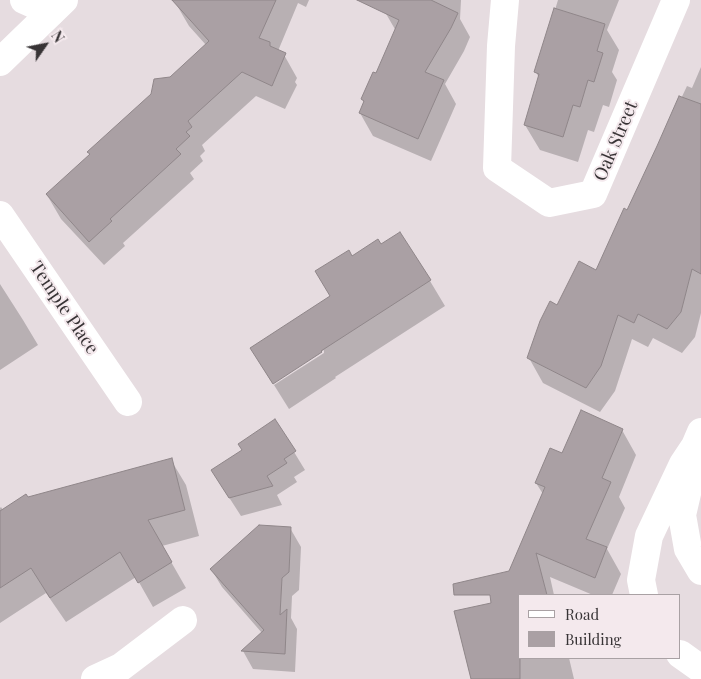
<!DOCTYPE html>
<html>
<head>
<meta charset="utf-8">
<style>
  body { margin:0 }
  #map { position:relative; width:701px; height:679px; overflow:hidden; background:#e6dce0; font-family:"Playfair Display",serif }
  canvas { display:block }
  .legend { position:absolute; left:518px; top:594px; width:162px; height:65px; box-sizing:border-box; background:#f4e9ed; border:1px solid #a9a1a4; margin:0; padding:6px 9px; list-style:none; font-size:15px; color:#383436 }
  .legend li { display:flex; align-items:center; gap:10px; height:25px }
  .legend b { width:25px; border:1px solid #a9a1a4 }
  .north { position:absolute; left:20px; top:20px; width:50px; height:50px; -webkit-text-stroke:4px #f4e9ed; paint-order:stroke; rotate:57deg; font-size:14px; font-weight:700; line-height:20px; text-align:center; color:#383436 }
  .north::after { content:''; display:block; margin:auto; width:18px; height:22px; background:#383436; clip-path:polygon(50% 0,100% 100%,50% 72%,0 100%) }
</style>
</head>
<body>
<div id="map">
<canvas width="701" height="679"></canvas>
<ul class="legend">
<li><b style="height:6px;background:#fff"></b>Road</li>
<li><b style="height:14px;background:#aaa0a4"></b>Building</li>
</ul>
<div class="north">N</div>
</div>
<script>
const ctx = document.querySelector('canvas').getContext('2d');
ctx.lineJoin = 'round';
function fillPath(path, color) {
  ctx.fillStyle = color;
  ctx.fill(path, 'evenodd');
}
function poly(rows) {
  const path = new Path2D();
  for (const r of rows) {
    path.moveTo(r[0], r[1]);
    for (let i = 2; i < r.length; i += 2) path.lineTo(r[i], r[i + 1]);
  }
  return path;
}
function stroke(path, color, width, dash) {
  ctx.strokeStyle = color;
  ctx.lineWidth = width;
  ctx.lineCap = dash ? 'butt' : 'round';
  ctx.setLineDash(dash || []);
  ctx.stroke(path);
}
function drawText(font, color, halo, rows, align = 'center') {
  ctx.font = font + ' "Playfair Display",serif';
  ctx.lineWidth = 4;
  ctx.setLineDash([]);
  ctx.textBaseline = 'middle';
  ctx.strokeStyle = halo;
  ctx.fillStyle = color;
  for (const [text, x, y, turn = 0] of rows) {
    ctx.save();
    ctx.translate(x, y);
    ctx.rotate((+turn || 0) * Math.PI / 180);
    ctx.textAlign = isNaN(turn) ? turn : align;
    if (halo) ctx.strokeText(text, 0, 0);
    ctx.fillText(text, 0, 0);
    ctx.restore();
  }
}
fillPath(poly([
  [177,0,309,0,306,7,298,3,278,51,283,53,297,78,295,82,297,85,285,109,256,96,202,145,205,151,200,156,203,161,190,173,194,179,123,243,125,246,104,265,61,219,47,195,206,45,189,26,175,2],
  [391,0,461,0,460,19,470,37,464,51,445,84,456,104,431,161,373,136,360,113,364,103,362,99,377,75,396,31,385,12],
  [558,0,619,0,607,30,619,50,612,72,617,80,609,107,603,105,594,132,588,130,578,162,540,150,525,125,539,78,536,72],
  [701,67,701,313,695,337,682,353,653,338,648,347,632,339,615,391,600,412,543,383,529,358,557,306,597,271,628,211,687,86,692,88],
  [380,246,430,281,445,306,335,377,336,378,289,409,274,385,324,353,324,350,272,383,251,348,331,297,352,257],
  [0,284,23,320,38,345,0,370],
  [622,430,636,455,619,497,625,508,607,549,621,574,612,595,593,595,550,577,554,595,520,595,520,658,569,658,574,679,472,679,493,603,510,572,543,494,536,483,562,455],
  [294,452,305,470,294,477,297,482,277,495,282,505,241,516,223,488],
  [171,460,186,485,199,536,162,546,186,588,153,607,136,577,66,622,46,593,0,623,0,508,1,507,3,510,27,499],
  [290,528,301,547,299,590,292,596,291,618,297,629,295,672,253,669,243,651,262,633,222,587,211,569]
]), '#0003');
const building = poly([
  [172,0,276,0,259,38,270,42,270,46,286,53,272,86,242,72,188,121,192,127,186,132,190,136,176,149,181,154,110,219,112,221,89,242,46,194,90,154,87,152,151,94,154,79,170,77,209,41,172,0],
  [357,0,431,0,458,13,451,28,425,72,444,80,418,139,359,113,364,101,361,99,373,72,376,73,399,20,357,0],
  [554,8,605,24,597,51,603,53,594,82,588,80,580,107,573,105,563,137,524,125,539,74,534,72,554,8],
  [679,96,701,104,701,274,692,269,681,312,667,329,638,314,634,323,618,315,601,366,586,388,527,358,540,321,550,301,557,305,579,261,596,270,624,208,627,210,657,146,679,96],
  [400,232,431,280,321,351,322,352,273,384,250,348,330,296,315,271,349,250,352,256,378,239,381,244,400,232],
  [581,410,623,429,602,478,611,482,586,539,607,547,595,578,536,553,547,595,520,595,520,679,471,679,454,611,491,603,490,595,454,595,453,584,509,571,545,487,535,483,550,448,562,453,581,410],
  [275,419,296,451,284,459,287,463,267,476,273,486,229,498,211,470,242,450,238,444,275,419],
  [172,458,185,510,148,520,172,562,138,583,120,552,50,598,31,568,0,588,0,511,26,494,28,497,172,458],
  [259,525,291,527,289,572,282,578,280,615,287,609,285,654,241,651,264,630,210,569,259,525]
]);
fillPath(building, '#aaa0a4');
stroke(building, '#8f8689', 1);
stroke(poly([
  [24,0,51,12],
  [505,0,501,46,497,168,549,203,593,194,676,0],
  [0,215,128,402],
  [95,679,121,667,183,620]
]), '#fff', 28);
stroke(poly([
  [0,62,64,0],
  [692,472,682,515,688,549,701,571],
  [644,595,641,580,649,536,683,464,695,446,701,432],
  [680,654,701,669]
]), '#fff', 28);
drawText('18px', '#383436', '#f4e9ed', [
  ["Oak Street",616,141,-67],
  ["Temple Place",64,308,56]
]);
</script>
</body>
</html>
